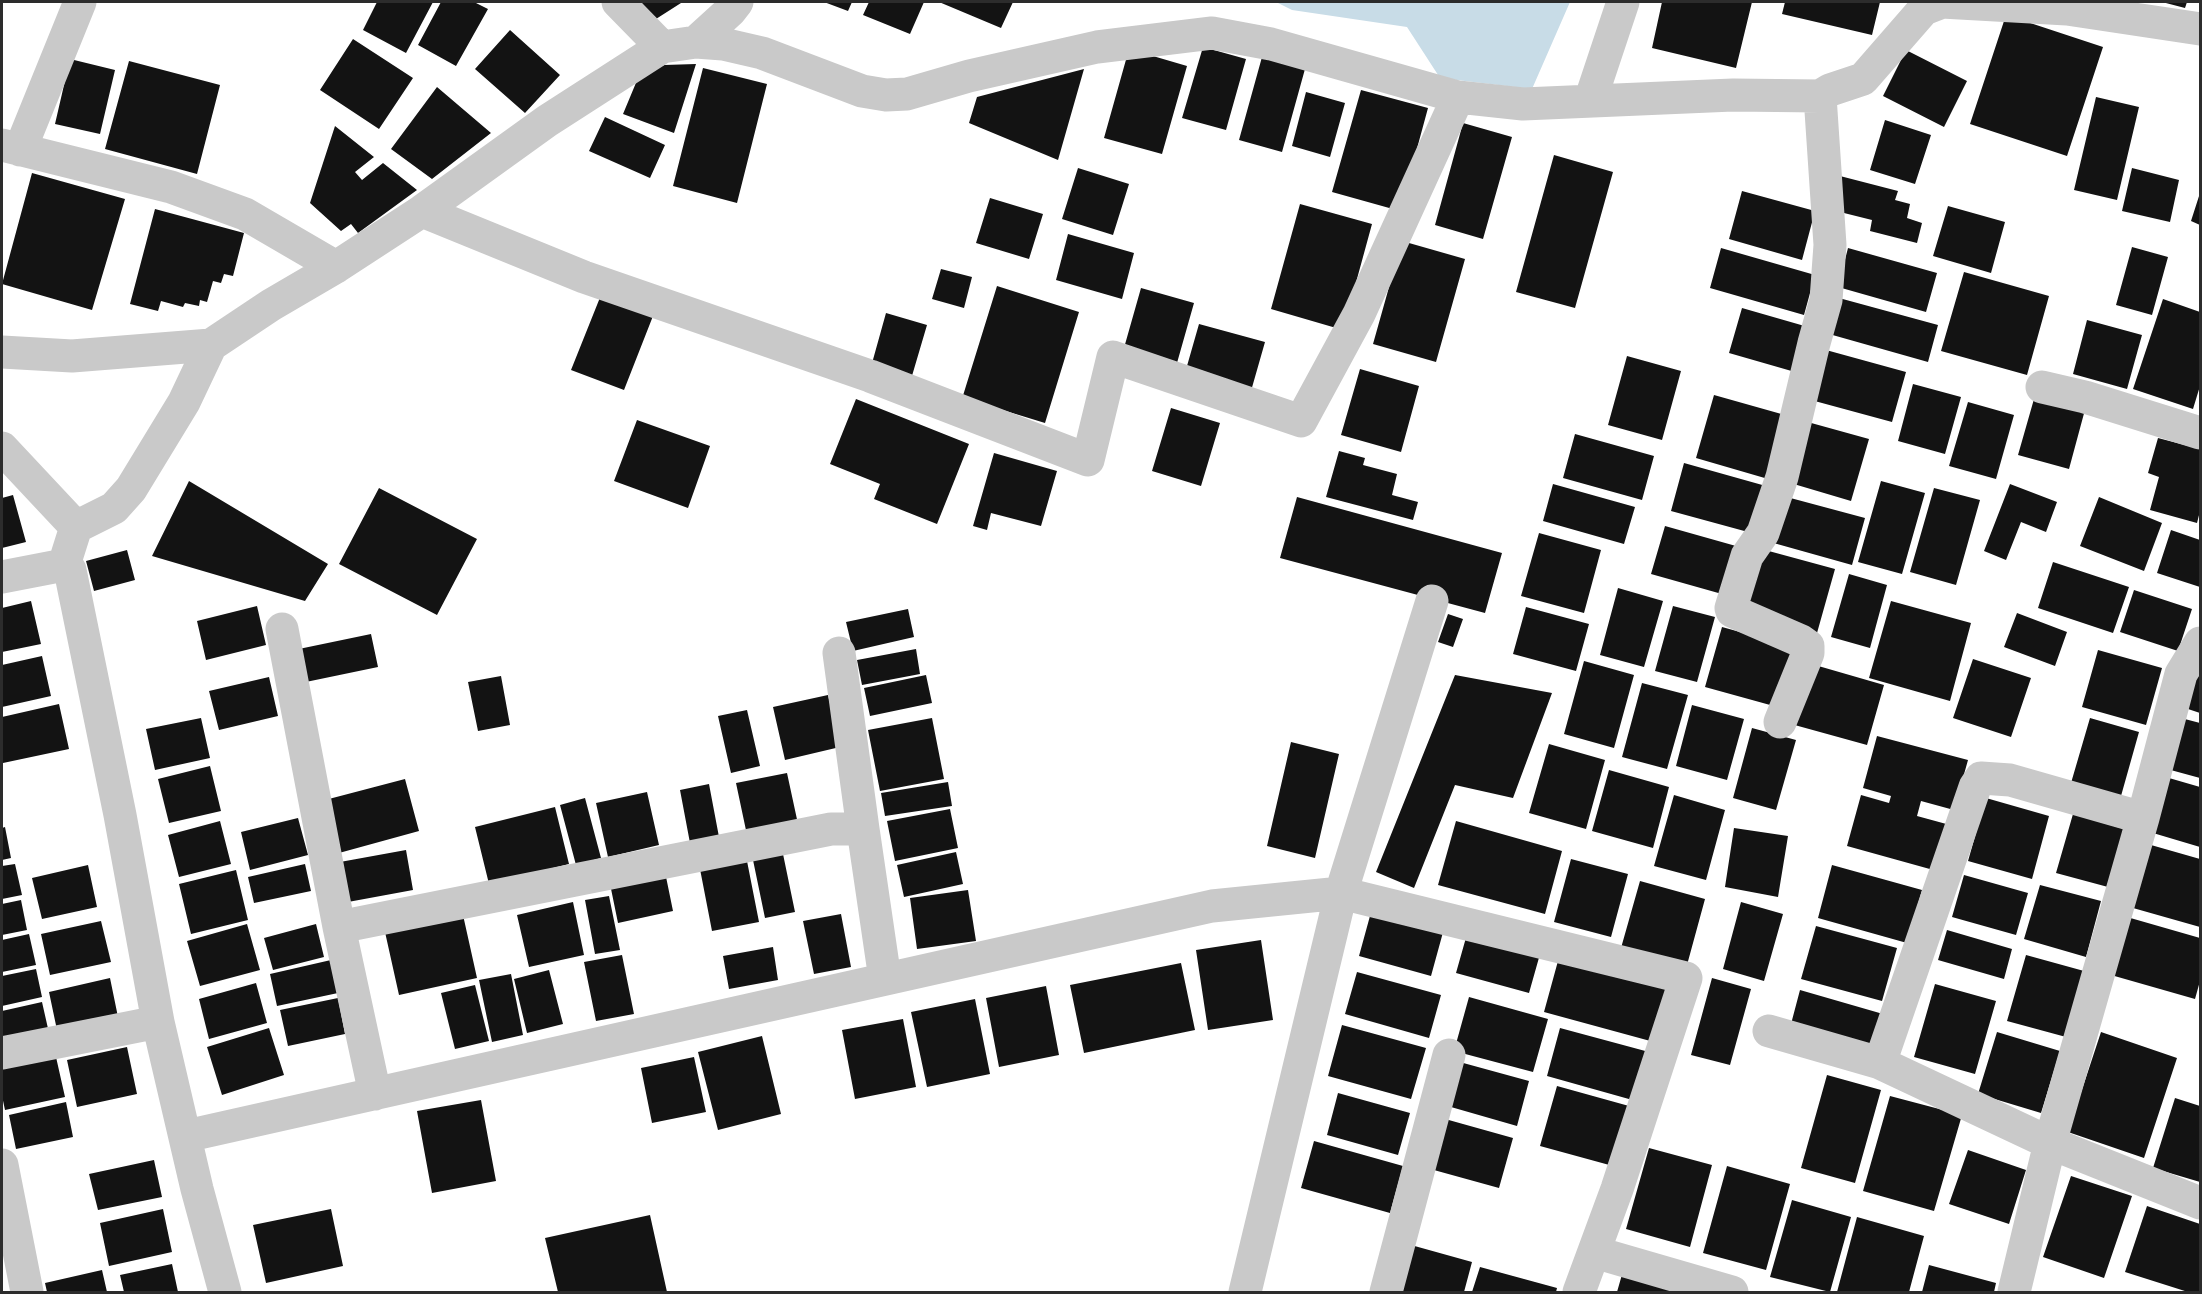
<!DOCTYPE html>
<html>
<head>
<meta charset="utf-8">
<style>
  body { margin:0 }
  #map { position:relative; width:2202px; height:1294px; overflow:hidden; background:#fff; font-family:Overpass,sans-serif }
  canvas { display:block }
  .frame { position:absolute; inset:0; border:3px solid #2c2c2c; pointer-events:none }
</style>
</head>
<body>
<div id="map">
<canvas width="2202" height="1294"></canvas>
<div class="frame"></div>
</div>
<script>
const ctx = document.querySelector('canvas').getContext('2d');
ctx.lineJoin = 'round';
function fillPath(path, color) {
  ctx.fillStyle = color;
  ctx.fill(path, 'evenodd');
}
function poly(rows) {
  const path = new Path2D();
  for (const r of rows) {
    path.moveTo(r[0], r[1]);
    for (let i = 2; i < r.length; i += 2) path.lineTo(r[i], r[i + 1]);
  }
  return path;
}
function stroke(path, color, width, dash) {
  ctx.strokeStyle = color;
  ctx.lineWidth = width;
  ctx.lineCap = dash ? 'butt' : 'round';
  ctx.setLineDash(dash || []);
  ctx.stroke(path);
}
fillPath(poly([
  [1276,2,1570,2,1532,89,1440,78,1407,27,1292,10]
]), '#c8dce7');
fillPath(poly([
  [377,2,433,2,406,53,363,30],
  [441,2,474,2,488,9,456,66,418,45],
  [629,2,680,2,681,3,645,26],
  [824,2,852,2,848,11],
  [869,2,924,2,910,34,863,15],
  [939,2,1013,2,1001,28],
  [1662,2,1752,2,1736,68,1652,48],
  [1785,2,1880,2,1872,35,1782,14],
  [2162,2,2187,2,2185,8],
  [2006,15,2103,47,2067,156,1970,124],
  [510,30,560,75,525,113,475,69],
  [353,39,413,78,379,129,320,90],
  [1203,47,1246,59,1226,130,1182,118],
  [1129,49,1187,66,1162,154,1104,138],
  [1906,50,1967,81,1944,127,1883,96],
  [1262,57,1305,69,1282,152,1239,140],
  [70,59,115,70,100,134,55,124],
  [129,61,220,85,197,174,105,149],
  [696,64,674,133,623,114,638,78,664,65],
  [703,68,767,84,737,203,673,186],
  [1084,69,1058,160,969,123,977,97],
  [437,87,491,133,432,179,391,149],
  [1361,90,1428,108,1400,211,1332,192],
  [1306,92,1345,103,1330,157,1292,146],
  [2096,97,2139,107,2117,200,2074,190],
  [605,117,665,145,650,178,589,151],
  [1885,120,1931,135,1915,184,1870,170],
  [1463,123,1512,137,1483,239,1435,225],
  [335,126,374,157,355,172,362,180,383,163,417,190,358,233,351,224,341,231,310,203],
  [1554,155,1613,172,1575,308,1516,292],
  [1078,168,1129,184,1113,235,1062,219],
  [2132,168,2179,180,2170,222,2122,211],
  [32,173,125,199,92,310,2,284],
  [1840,176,1898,191,1895,200,1910,204,1907,218,1922,223,1917,243,1870,231,1872,220,1832,210],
  [1742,191,1815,211,1802,260,1729,239],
  [2200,193,2200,225,2191,221],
  [990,198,1043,214,1029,259,976,243],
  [1300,204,1372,224,1343,330,1271,309],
  [1948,206,2005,222,1991,273,1933,256],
  [155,209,244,233,233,276,224,274,221,283,213,281,207,302,200,300,199,306,185,303,183,307,161,301,158,311,130,304],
  [1068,234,1134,253,1122,299,1056,280],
  [1402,241,1465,259,1436,362,1373,344],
  [2132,247,2168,257,2152,315,2116,305],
  [1721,248,1815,275,1804,315,1710,288],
  [1848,248,1937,273,1926,312,1838,287],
  [941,269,972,277,964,308,932,299],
  [1964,272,2049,296,2027,375,1941,351],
  [997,286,1079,312,1045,423,983,404,961,402],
  [1141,288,1194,303,1175,370,1122,355],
  [601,295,653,316,624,390,571,370],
  [1839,298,1938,325,1928,362,1829,334],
  [2163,299,2200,312,2200,386,2193,409,2133,389],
  [1742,308,1808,327,1795,372,1729,353],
  [886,313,927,325,909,386,869,374],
  [2087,320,2142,335,2127,389,2073,374],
  [1199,324,1265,342,1251,391,1185,373],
  [1826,350,1906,372,1892,422,1811,400],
  [1627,356,1681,371,1662,440,1608,425],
  [1360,369,1419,386,1401,452,1341,435],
  [1913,384,1961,397,1945,454,1898,441],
  [2036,392,2086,406,2069,469,2018,455],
  [1714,395,1792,417,1775,481,1696,458],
  [856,399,969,444,937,524,874,499,880,484,830,464],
  [1968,402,2014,415,1996,479,1949,466],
  [1171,408,1220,423,1201,486,1152,471],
  [637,420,710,446,688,508,614,481],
  [1804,421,1869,439,1851,501,1787,482],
  [1575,434,1654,456,1642,500,1563,478],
  [2158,438,2200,449,2200,511,2197,523,2150,510,2159,477,2148,473],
  [1339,451,1365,458,1363,465,1397,474,1392,495,1418,502,1413,520,1326,497],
  [994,453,1057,471,1041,526,991,513,987,530,973,526],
  [1684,463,1773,488,1759,535,1671,511],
  [189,481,328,564,305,601,152,556],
  [1881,481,1925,493,1902,574,1858,562],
  [1553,484,1635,507,1624,544,1543,521],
  [2010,484,2057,502,2046,532,2021,522,2006,560,1984,551],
  [379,488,477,539,437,615,339,564],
  [1934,488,1980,500,1956,585,1910,572],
  [13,495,26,542,2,548,2,498],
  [1783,496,1865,518,1852,565,1770,542],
  [1297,497,1502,553,1485,613,1280,558],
  [2099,497,2162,523,2144,571,2080,546],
  [1665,526,1743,548,1729,596,1651,574],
  [2171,530,2200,540,2200,587,2157,573],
  [1539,533,1601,550,1584,613,1521,596],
  [1754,547,1835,569,1817,633,1737,610],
  [127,550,135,580,94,591,86,561],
  [2053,562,2129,587,2113,633,2038,608],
  [1849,574,1887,585,1870,648,1831,637],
  [1618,588,1663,601,1644,667,1600,655],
  [2134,590,2192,609,2178,651,2120,632],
  [31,601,41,644,2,652,2,608],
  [1891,601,1971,623,1950,701,1869,678],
  [257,606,266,645,206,660,197,621],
  [1673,606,1715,617,1697,682,1655,671],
  [1526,607,1589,624,1576,671,1513,654],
  [908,609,914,637,853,651,846,622],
  [2017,613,2067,632,2055,666,2004,647],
  [1448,614,1463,619,1453,647,1438,642],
  [1722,627,1798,648,1781,708,1705,687],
  [371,634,378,667,301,683,294,650],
  [916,649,920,674,862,685,857,660],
  [2098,650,2162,668,2146,725,2082,707],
  [42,656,51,696,2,707,2,665],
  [1973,659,2031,678,2011,737,1953,718],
  [1584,661,1634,675,1614,748,1564,734],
  [1808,663,1884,685,1867,745,1791,724],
  [2194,673,2200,675,2200,713,2182,707],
  [926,675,932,703,870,716,864,688],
  [1455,675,1552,693,1513,798,1455,785,1414,888,1376,872],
  [501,676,510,725,478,731,468,682],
  [269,677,278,716,219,730,209,691],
  [1642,683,1688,695,1667,769,1622,757],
  [828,695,840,747,785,760,773,707],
  [59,704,69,749,3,763,2,717],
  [1692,705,1744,719,1727,780,1676,766],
  [747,710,760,766,731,773,718,716],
  [201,718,210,758,155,770,146,729],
  [932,718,944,779,880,791,868,730],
  [2090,718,2139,732,2121,796,2071,783],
  [2181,718,2200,723,2200,778,2167,769],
  [1752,728,1796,740,1776,810,1733,798],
  [1877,736,1968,760,1954,810,1921,801,1917,816,1950,825,1937,871,1847,846,1861,795,1889,803,1891,796,1863,788],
  [1291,742,1339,754,1315,858,1267,846],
  [1549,744,1605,760,1586,829,1529,813],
  [210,766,221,811,169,823,158,779],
  [1609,770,1669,787,1653,848,1592,831],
  [787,773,798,824,747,835,736,783],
  [2169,778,2200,787,2200,847,2153,833],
  [405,779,419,831,339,853,325,800],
  [948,782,952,806,885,816,881,793],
  [709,784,719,837,690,843,680,790],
  [647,792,659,845,608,857,596,803],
  [1674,795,1725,810,1706,880,1654,866],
  [585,798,601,858,576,865,560,805],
  [1986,798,2049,816,2032,879,1968,861],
  [555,807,569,864,489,884,475,827],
  [950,809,958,848,895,861,887,821],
  [2073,814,2124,829,2108,887,2056,873],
  [298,818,308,855,250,870,241,832],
  [220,821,231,864,179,877,168,835],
  [1456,821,1562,851,1545,914,1438,885],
  [5,827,11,858,2,860,2,828],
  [1734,828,1788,836,1778,897,1725,887],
  [2151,845,2200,859,2200,927,2133,908],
  [406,850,413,890,348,902,340,862],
  [956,852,963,884,904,897,897,865],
  [783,854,795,912,765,918,753,860],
  [1571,859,1628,874,1611,937,1554,922],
  [747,861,759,922,712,931,700,869],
  [15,864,22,895,2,899,2,866],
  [305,864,311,891,254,903,248,877],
  [88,865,97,907,42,919,32,878],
  [1832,865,1922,890,1907,943,1818,918],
  [664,867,673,911,618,923,609,879],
  [236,870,248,920,191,934,179,884],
  [1964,875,2028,893,2016,935,1952,917],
  [1640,881,1705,899,1687,965,1621,948],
  [2040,885,2101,901,2086,957,2024,939],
  [968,890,976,941,917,949,910,898],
  [609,896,620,950,595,954,585,900],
  [21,900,27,930,2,935,2,904],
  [573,902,584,955,529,967,517,915],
  [1741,902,1783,914,1764,981,1723,969],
  [1373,905,1445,925,1431,976,1359,956],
  [841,914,851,967,814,974,803,921],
  [463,915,477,978,399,995,385,932],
  [2120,915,2200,938,2200,981,2195,999,2104,973],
  [101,921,111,962,50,975,41,934],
  [247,924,260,970,200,986,187,941],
  [316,924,324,957,273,970,264,938],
  [1816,926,1897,948,1882,1001,1801,979],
  [1469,927,1542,947,1529,993,1456,973],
  [1947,930,2012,949,2004,979,1938,960],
  [29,934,36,965,2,972,2,940],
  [1261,940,1273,1020,1208,1030,1196,950],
  [773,947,778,980,729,989,723,956],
  [1561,950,1671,980,1654,1042,1544,1012],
  [622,955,634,1014,596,1021,584,962],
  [2026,955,2084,971,2066,1037,2007,1021],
  [331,960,338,993,277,1006,270,974],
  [1181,963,1195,1030,1084,1053,1070,985],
  [36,969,42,997,2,1006,2,976],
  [549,970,563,1024,527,1033,514,979],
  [1357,972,1441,995,1429,1038,1345,1014],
  [511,974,523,1035,492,1042,479,980],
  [110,978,118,1017,57,1030,49,992],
  [1712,978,1751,989,1730,1065,1691,1055],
  [256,983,267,1023,209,1039,199,999],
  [1935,984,1996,1001,1975,1074,1914,1057],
  [475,985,489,1041,455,1049,441,993],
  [1046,986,1059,1055,999,1067,986,998],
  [1800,990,1883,1014,1874,1047,1791,1024],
  [1469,997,1548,1019,1533,1072,1454,1051],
  [338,998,345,1034,288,1046,280,1010],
  [975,999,990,1074,927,1087,911,1012],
  [42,1002,49,1033,2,1043,2,1011],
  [903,1019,916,1087,855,1099,842,1030],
  [1342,1025,1426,1048,1411,1099,1328,1076],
  [269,1028,284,1075,222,1095,207,1047],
  [1560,1028,1649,1052,1636,1101,1547,1076],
  [1997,1032,2060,1051,2041,1113,1978,1094],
  [2101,1032,2177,1058,2144,1158,2068,1132],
  [762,1036,781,1114,718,1130,698,1052],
  [127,1047,137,1094,77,1107,67,1060],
  [56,1057,65,1097,5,1110,2,1096,2,1068],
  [694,1057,706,1112,652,1123,641,1068],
  [1456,1061,1529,1081,1517,1126,1444,1105],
  [1827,1075,1881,1090,1855,1183,1801,1168],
  [1557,1086,1629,1106,1613,1166,1540,1146],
  [1338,1093,1410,1113,1398,1155,1327,1135],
  [1890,1096,1962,1115,1934,1211,1863,1191],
  [2175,1098,2200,1106,2200,1182,2153,1168],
  [481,1100,496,1181,432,1193,417,1111],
  [66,1102,73,1137,16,1149,9,1115],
  [1438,1117,1513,1138,1499,1188,1423,1167],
  [1314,1141,1403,1166,1390,1213,1301,1188],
  [1649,1148,1712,1165,1690,1247,1626,1229],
  [1968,1150,2026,1170,2009,1224,1949,1204],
  [154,1160,162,1197,98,1210,89,1174],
  [1727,1166,1790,1184,1766,1270,1703,1253],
  [2071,1176,2132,1196,2104,1278,2043,1257],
  [1792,1200,1851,1217,1830,1292,1770,1277],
  [2147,1206,2200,1224,2200,1292,2188,1292,2125,1272],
  [163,1209,172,1252,109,1266,100,1223],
  [331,1209,343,1266,266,1283,253,1225],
  [650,1215,667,1292,558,1292,545,1238],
  [1857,1217,1924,1236,1909,1292,1837,1292],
  [1411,1245,1472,1262,1464,1292,1398,1292],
  [172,1264,178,1292,124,1292,120,1275],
  [1929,1265,1996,1283,1994,1292,1922,1292],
  [1480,1267,1557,1288,1556,1292,1472,1292],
  [102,1270,107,1292,47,1292,45,1283],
  [1623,1271,1686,1292,1617,1292]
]), '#131313');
stroke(poly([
  [618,2,662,47],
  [696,42,730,11,737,2],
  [1590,101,1623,2],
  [2,145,171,187,245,214,336,267],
  [20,150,80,2],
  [422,211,584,277,870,376,1088,460,1113,357,1301,421,1359,314,1458,97],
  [211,345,184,402,131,489,114,508,76,527,64,565,70,570,120,815,158,1022,197,1189,225,1292],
  [2,352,72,356,211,345,271,305,336,267,422,211,547,121,662,47,696,42,723,44,762,53,862,91,886,95,907,94,969,76,1097,47,1212,33,1271,44,1458,97,1523,104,1733,95,1820,96,1830,90,1863,79,1924,9,1942,2,2067,9,2200,29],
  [2042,387,2085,397,2200,433],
  [2,448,76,527],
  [2,577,64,565],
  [282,629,339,927,375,1094],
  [839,653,863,829],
  [1780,722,1808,653,1808,646,1801,641,1732,611,1731,608,1747,556,1763,533,1782,477,1814,343,1826,300,1830,245,1820,96],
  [339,927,831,829,863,829,885,979],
  [1769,1031,1880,1063,2050,1143,2200,1203],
  [2,1053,158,1022],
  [1880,1063,1975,787,1981,778,2010,780,2143,818],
  [186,1136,1212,906,1341,893,1686,978,1617,1189,1579,1292],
  [2,1165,27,1292],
  [1594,1252,1732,1292],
  [1245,1292,1341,893,1432,601],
  [1386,1292,1449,1055],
  [2014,1292,2050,1143,2143,818,2181,674,2200,643]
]), '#c9c9c9', 33);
</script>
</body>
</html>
